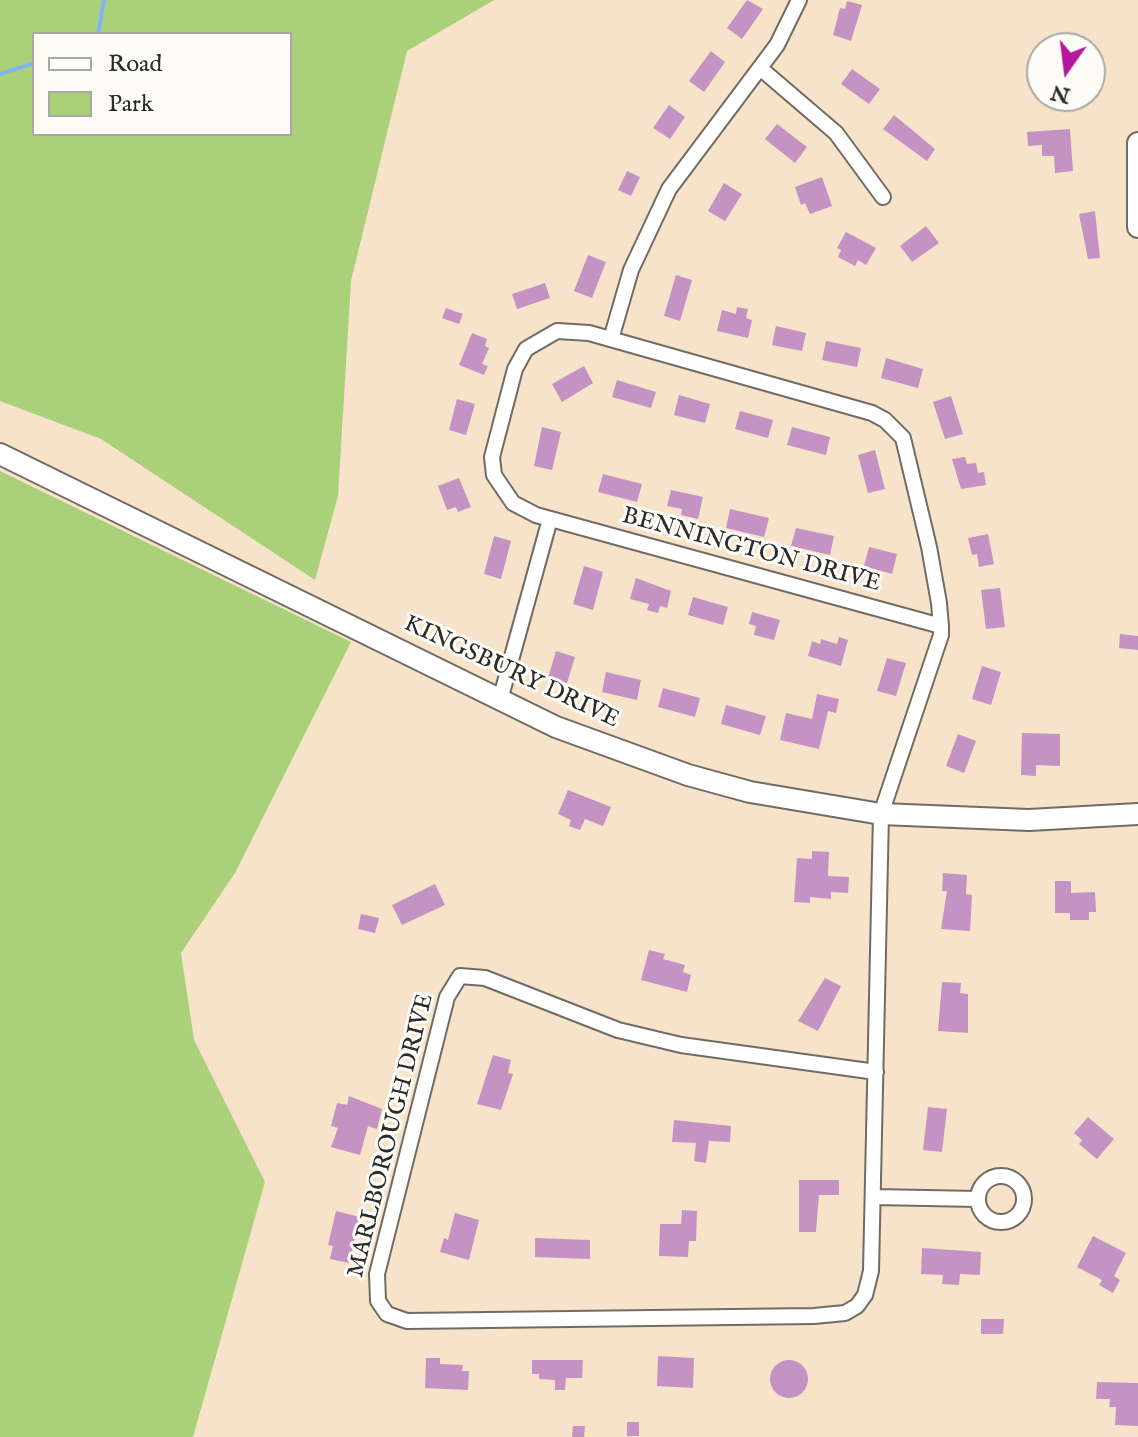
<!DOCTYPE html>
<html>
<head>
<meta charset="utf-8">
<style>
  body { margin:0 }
  #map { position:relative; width:1138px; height:1437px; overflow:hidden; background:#f6e3ca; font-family:"IM FELL English",serif }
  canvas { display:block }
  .legend { position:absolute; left:32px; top:32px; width:260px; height:104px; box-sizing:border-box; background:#fdfcf7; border:2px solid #a9a8a5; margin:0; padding:10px 14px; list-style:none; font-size:24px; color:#2b2b2b }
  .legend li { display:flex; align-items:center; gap:16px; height:40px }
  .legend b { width:40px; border:2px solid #a9a8a5 }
  .north { position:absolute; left:1026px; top:32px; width:80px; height:80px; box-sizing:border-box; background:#fdfcf7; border:2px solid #a9a8a5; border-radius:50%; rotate:194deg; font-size:22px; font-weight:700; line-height:32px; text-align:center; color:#2b2b2b }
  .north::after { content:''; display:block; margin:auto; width:28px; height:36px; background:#b5179e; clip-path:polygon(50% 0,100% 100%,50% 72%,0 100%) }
</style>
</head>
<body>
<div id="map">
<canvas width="1138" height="1437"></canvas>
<ul class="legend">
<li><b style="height:10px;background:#fff"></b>Road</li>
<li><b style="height:22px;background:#abd07a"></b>Park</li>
</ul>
<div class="north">N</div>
</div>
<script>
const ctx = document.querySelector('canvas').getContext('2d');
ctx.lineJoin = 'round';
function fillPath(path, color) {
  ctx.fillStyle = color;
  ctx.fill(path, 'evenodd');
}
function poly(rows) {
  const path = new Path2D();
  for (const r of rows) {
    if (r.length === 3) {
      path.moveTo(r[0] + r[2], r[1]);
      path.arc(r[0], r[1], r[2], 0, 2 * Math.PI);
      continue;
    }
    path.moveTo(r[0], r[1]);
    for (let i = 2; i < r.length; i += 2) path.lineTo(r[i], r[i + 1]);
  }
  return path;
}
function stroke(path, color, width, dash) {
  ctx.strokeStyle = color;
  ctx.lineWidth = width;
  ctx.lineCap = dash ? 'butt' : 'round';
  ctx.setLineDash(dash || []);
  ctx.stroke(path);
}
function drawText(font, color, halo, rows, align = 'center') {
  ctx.font = font + ' "IM FELL English",serif';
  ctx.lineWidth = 6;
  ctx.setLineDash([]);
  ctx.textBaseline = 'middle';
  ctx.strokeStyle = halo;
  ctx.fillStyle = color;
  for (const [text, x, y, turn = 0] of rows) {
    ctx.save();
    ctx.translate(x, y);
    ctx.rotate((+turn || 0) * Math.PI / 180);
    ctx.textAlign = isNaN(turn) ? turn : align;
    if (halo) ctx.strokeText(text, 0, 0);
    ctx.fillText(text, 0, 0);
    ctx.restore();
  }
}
fillPath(poly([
  [0,0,494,0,407,51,351,281,338,496,315,580,101,439,0,401],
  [34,34,290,34,290,134,34,134],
  [0,471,351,642,235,873,181,953,194,1040,265,1182,193,1437,0,1437]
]), '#abd07a');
stroke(poly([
  [98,34,104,0],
  [0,74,34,63]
]), '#80b5ee', 4);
fillPath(poly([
  [747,0,763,9,742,39,727,28],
  [847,1,862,5,851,41,833,35,840,8,845,9],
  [711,51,725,62,704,92,689,81],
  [852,69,880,89,869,104,841,84],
  [669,105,685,117,670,139,653,128],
  [894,115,935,149,927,161,883,129],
  [777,124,807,147,795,163,765,139],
  [1070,129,1073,171,1055,173,1054,156,1042,156,1042,145,1028,146,1027,132],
  [627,171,640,177,631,196,618,190],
  [822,177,832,206,810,214,805,203,801,205,795,187],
  [724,183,742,194,725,221,708,211],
  [1095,211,1100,258,1088,259,1079,214],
  [926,226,939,243,912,262,900,246],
  [846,232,876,248,866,265,858,260,855,266,838,257,841,250,837,248],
  [588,255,606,262,592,298,574,291],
  [676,275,692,280,680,321,664,316],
  [545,283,550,298,517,309,512,294],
  [737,307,748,309,746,318,752,320,748,338,717,331,722,310,736,314],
  [446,308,463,314,459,324,442,318],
  [776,326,806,333,802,351,772,345],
  [472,333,487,339,485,346,489,348,482,364,488,366,484,375,459,365],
  [826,341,861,348,857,367,822,360],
  [886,358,923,369,918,388,881,378],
  [584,366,593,383,562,402,552,384],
  [617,380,656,392,651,408,612,397],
  [679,395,710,404,705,423,674,415],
  [951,396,963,434,945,439,933,402],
  [457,399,475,404,466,435,449,430],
  [740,411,773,420,768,438,735,429],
  [542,427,561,432,552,470,534,466],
  [792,427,830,437,826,455,787,445],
  [875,450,885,489,868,493,858,455],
  [965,457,967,464,976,463,978,473,984,472,986,485,961,489,952,459],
  [603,474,642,484,637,502,598,492],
  [459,478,471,507,458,512,456,507,447,510,438,486],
  [671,490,703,497,698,519,681,515,682,509,667,506],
  [730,509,769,518,764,537,726,528],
  [796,528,834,536,830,555,791,546],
  [988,534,994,564,979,567,977,554,972,555,968,538],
  [494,536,511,541,501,579,484,574],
  [869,547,897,554,892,574,864,566],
  [584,566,603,572,593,610,573,604],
  [636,578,671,591,667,608,660,606,658,613,647,610,649,604,630,599],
  [1000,588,1005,627,986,629,981,590],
  [693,597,728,607,723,625,688,615],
  [752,612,780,620,774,640,754,635,756,626,749,624],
  [1120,634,1138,636,1138,650,1119,648],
  [839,637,848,640,841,666,808,656,812,641,820,644,821,639,837,644],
  [556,651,575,657,567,683,548,678],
  [887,658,906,663,896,696,877,691],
  [982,666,1001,672,991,705,972,699],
  [606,672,641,680,637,700,602,692],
  [663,688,700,698,695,717,658,707],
  [817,694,839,699,836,713,828,711,819,749,780,740,786,713,812,719],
  [726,705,766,716,760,735,721,724],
  [1022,733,1060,734,1060,766,1036,765,1036,776,1021,775],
  [958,734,976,741,964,773,946,766],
  [568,790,611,807,603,826,585,819,580,830,569,826,571,820,558,814],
  [812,851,829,852,828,876,849,877,848,893,831,892,831,899,810,897,810,903,794,902,797,858,812,859],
  [943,873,967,875,966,894,972,895,970,931,941,929,947,891,942,891],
  [1055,881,1071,881,1071,893,1095,892,1096,912,1089,912,1089,920,1070,920,1070,913,1055,913],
  [435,884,445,905,402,925,392,905],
  [361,914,379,918,375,933,358,929],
  [649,950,665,954,663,959,685,965,683,972,691,975,687,992,641,980],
  [825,978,841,986,818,1031,798,1021],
  [942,982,961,983,960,993,968,994,968,1033,938,1031],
  [493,1055,511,1060,508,1073,513,1074,501,1110,477,1104],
  [349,1096,382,1109,377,1129,368,1126,360,1155,331,1147,338,1128,331,1126,337,1103,347,1105],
  [928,1107,947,1109,942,1152,923,1150],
  [1088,1117,1114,1139,1097,1159,1079,1144,1082,1140,1074,1133],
  [674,1120,731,1126,730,1142,709,1141,706,1163,694,1161,696,1143,672,1142],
  [799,1180,839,1180,839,1195,819,1195,816,1232,799,1232],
  [682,1210,697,1211,696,1241,689,1241,688,1257,659,1256,660,1224,681,1224],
  [336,1211,360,1217,349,1263,330,1259,333,1246,328,1245],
  [455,1213,479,1220,469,1260,440,1252,444,1238,448,1240],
  [1093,1236,1126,1253,1114,1276,1120,1280,1113,1293,1099,1285,1102,1280,1077,1267],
  [535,1238,590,1240,590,1259,535,1257],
  [922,1248,981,1252,980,1275,960,1274,959,1285,942,1284,943,1275,921,1274],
  [981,1319,1004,1319,1003,1334,981,1334],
  [658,1356,694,1358,693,1388,657,1386],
  [426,1358,440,1358,440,1364,463,1365,462,1371,469,1371,468,1390,425,1388],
  [532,1360,583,1360,582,1378,566,1378,565,1390,555,1390,555,1380,539,1379,539,1374,532,1374],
  [789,1379,19],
  [1097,1382,1138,1383,1138,1426,1115,1425,1116,1407,1109,1407,1110,1399,1096,1399],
  [627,1422,639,1422,639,1436,627,1436],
  [573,1426,585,1426,584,1437,572,1437]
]), '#c493c4');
const street = poly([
  [760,68,836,133,883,197],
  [611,339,631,270,669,189,777,45,799,0],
  [500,700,550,519],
  [876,1072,681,1045,618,1030,485,978,460,976,447,997,377,1274,378,1301,387,1314,407,1321,814,1316,845,1313,857,1306,865,1295,871,1271,881,814,941,635,941,626,939,603,929,547,903,438,885,420,872,413,589,333,557,331,526,349,515,369,492,457,494,475,513,503,536,515,941,626],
  [1001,1199,23],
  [874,1197,978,1199]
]);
const secondary = poly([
  [1138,143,1138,227],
  [0,454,556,727,688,775,750,792,881,814,1029,820,1138,814]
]);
stroke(street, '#726b63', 18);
stroke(secondary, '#726b63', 24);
stroke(street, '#fff', 14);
stroke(secondary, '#fff', 20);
drawText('24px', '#2b2b2b', '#fdfcf7', [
  ["BENNINGTON DRIVE",751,551,15],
  ["KINGSBURY DRIVE",511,673,25],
  ["MARLBOROUGH DRIVE",392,1136,-76]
]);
</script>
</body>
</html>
